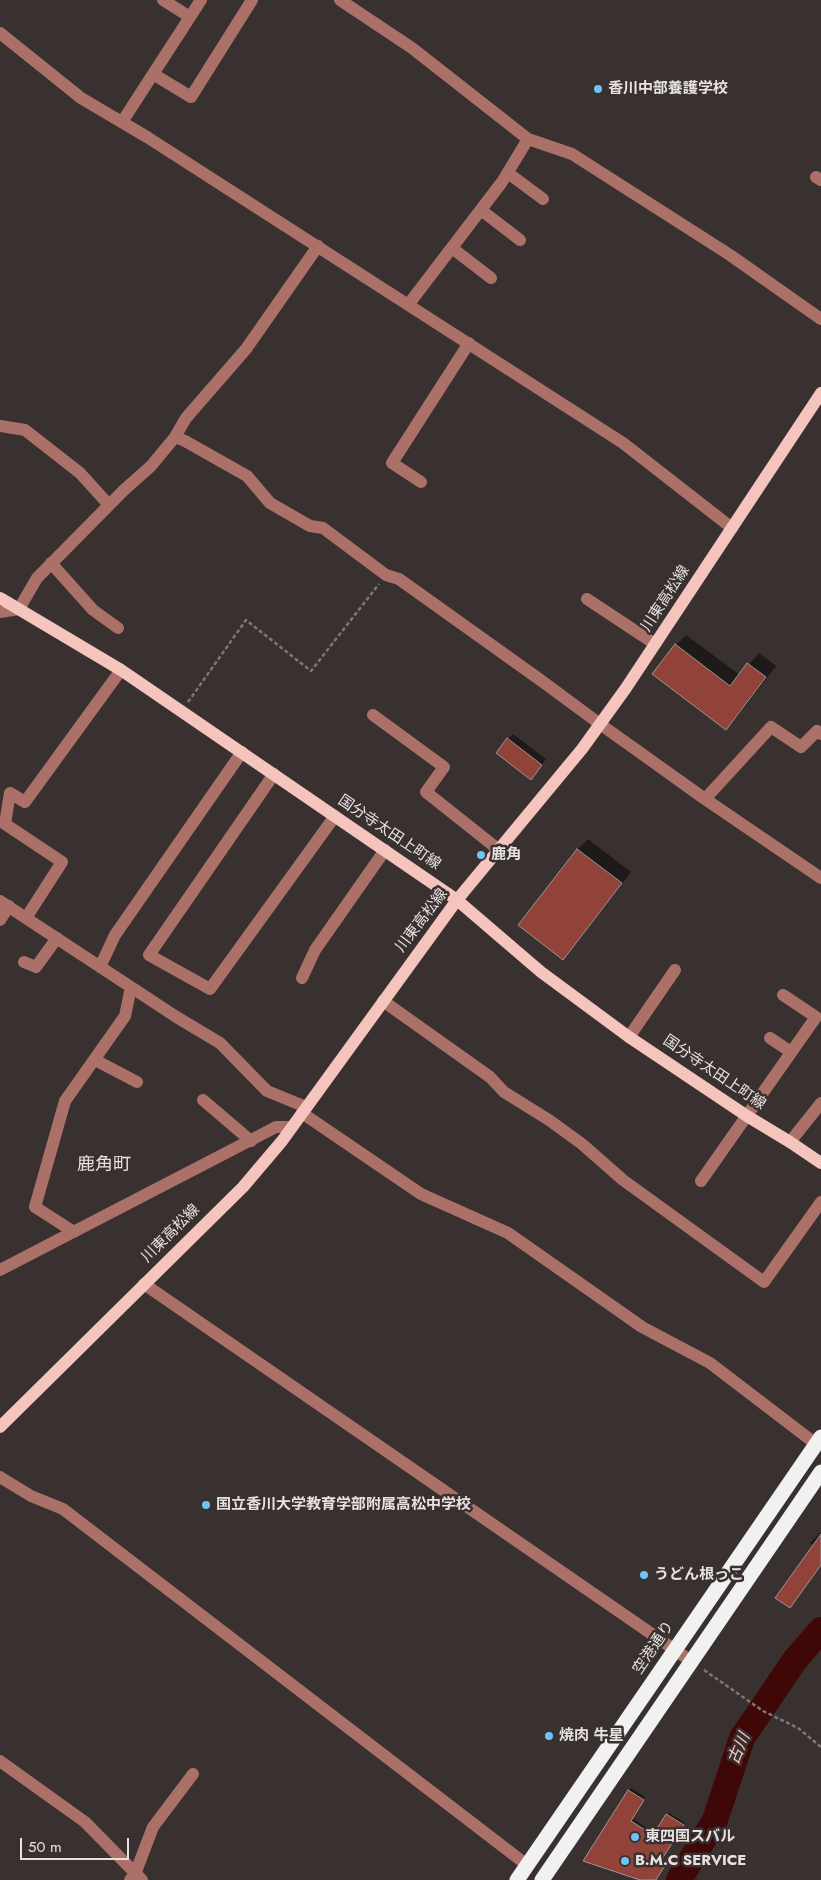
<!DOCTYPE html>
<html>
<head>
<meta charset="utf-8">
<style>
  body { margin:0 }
  #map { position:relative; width:821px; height:1880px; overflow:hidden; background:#383130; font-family:Jost,sans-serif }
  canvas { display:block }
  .scale { position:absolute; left:20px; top:1838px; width:109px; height:22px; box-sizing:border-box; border:2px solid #e7e2e1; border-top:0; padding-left:6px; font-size:15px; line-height:18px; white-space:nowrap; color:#e7e2e1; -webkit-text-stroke:4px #383130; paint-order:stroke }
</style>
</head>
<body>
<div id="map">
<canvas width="821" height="1880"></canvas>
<div class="scale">50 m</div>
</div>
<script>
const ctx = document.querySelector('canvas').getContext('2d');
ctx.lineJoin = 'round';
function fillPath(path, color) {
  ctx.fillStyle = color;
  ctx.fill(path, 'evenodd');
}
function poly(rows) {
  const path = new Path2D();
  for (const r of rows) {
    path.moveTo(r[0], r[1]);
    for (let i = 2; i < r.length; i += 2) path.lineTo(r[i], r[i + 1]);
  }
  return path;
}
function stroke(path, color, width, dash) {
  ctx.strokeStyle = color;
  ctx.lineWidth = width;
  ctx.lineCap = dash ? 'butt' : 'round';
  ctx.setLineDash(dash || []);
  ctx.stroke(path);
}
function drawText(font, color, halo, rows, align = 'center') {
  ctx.font = font + ' Jost,"Noto Sans JP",sans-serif';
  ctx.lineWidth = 5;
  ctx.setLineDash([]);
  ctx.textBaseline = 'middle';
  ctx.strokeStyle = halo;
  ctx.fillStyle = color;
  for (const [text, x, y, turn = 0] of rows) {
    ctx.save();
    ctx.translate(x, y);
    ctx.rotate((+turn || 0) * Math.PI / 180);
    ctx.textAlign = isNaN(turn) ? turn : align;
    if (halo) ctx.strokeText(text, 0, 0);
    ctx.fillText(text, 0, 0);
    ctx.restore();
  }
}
fillPath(poly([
  [686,635,740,675,759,653,776,666,736,718,726,728,676,645],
  [513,734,546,759,536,773,508,739],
  [588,839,631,872,573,947,563,958,520,925,578,849],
  [821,1532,821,1565,814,1546,810,1543],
  [631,1788,645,1797,632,1818,655,1833,669,1813,685,1823,661,1860,667,1861,656,1880,644,1880,584,1860]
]), '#0007');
stroke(poly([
  [679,1880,715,1820,742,1738,795,1660,821,1630]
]), '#3f0705', 26);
const building = poly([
  [675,644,730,686,747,663,766,677,726,730,652,674,675,644],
  [507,738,542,765,531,780,496,753,507,738],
  [577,849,622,883,563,960,518,925,577,849],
  [821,1534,821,1565,790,1608,775,1598,821,1534],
  [628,1790,644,1800,631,1821,653,1835,666,1814,684,1825,660,1862,666,1864,656,1880,640,1880,583,1861,628,1790]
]);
fillPath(building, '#91433a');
stroke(building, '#9d9493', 1);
stroke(poly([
  [188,702,246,620,311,671,379,584],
  [704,1670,763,1711,798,1728,821,1747]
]), '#7d7776', 2.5, [4, 2.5]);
stroke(poly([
  [163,0,190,17],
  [340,0,412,48,528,139,572,154,730,255,821,319],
  [0,33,81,98,147,137,623,443,732,528],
  [153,74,191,97,252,0],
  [122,122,201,0],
  [508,173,543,199],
  [816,177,821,180],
  [481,210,520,240],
  [452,248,491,278],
  [408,305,502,182,528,139],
  [0,426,25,430,80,473,109,505],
  [175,437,185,441,247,476,270,503,310,526,323,528,386,575,399,579,539,679,600,724,705,799,821,878],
  [421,482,392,463,469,343],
  [51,563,93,610,118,628],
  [587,599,655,644],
  [0,612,19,609,37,578,124,490,151,466,175,437,186,418,246,349,318,246],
  [373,715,444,767,426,792,499,850],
  [274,774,149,955,210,989,335,816],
  [705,799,771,727,801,747,817,731,821,734],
  [0,901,178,1018,220,1043,267,1091,306,1107],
  [26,918,62,862,5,824,10,793,25,802,121,670],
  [0,920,9,906],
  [24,962,36,967,57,938],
  [100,967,115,935,242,752],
  [302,978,315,950,385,850],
  [383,1001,490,1077,504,1092,549,1120,582,1144,623,1180,764,1282,821,1202],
  [629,1037,675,970],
  [770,1038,791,1052],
  [95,1060,137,1082],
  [203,1100,251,1141],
  [302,1113,421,1194,508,1233,642,1327,710,1363,816,1444],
  [790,1142,821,1103],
  [701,1181,816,1017,783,995],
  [74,1232,35,1207,65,1101,125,1016,131,987],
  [0,1270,276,1127,292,1127],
  [144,1284,691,1661],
  [0,1477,31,1496,63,1509,527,1865],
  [0,1761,85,1822,142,1880],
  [130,1880,135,1874,153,1827,193,1774]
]), '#ab7169', 12);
stroke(poly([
  [0,598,121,670,457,900,541,972,629,1037,747,1116,790,1142,821,1163],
  [0,1427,243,1187,282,1141,457,900,582,749,626,688,821,393]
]), '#f5c4bd', 12);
stroke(poly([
  [517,1880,821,1437],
  [542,1880,821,1472]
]), '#f0f1f0', 15);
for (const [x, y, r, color] of [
  [598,89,5,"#71c1f5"],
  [481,855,5,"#71c1f5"],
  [206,1505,5,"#71c1f5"],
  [644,1575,5,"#71c1f5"],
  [549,1736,5,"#71c1f5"],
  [635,1837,5,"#71c1f5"],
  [625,1861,5,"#71c1f5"]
]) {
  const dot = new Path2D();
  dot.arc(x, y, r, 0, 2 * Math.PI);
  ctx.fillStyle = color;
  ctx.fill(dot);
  stroke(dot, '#383130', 2);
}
drawText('bold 15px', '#e7e2e1', '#383130', [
  ["香川中部養護学校",608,89],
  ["鹿角",491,855],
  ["国立香川大学教育学部附属高松中学校",216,1505],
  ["うどん根っこ",654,1575],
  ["焼肉 牛星",559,1736],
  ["東四国スバル",645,1837],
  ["B.M.C SERVICE",635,1861]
], 'left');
drawText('15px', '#e7e2e1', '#383130', [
  ["川東高松線",666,599,-57],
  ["国分寺太田上町線",389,833,34],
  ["川東高松線",422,921,-53],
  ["国分寺太田上町線",714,1073,34],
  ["川東高松線",171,1234,-45],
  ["空港通り",654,1648,-56]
]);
drawText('italic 16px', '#f8c8c1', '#383130', [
  ["古川",740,1749,-67]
]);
drawText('18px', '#e7e2e1', '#383130', [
  ["鹿角町",104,1166]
]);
</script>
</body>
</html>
